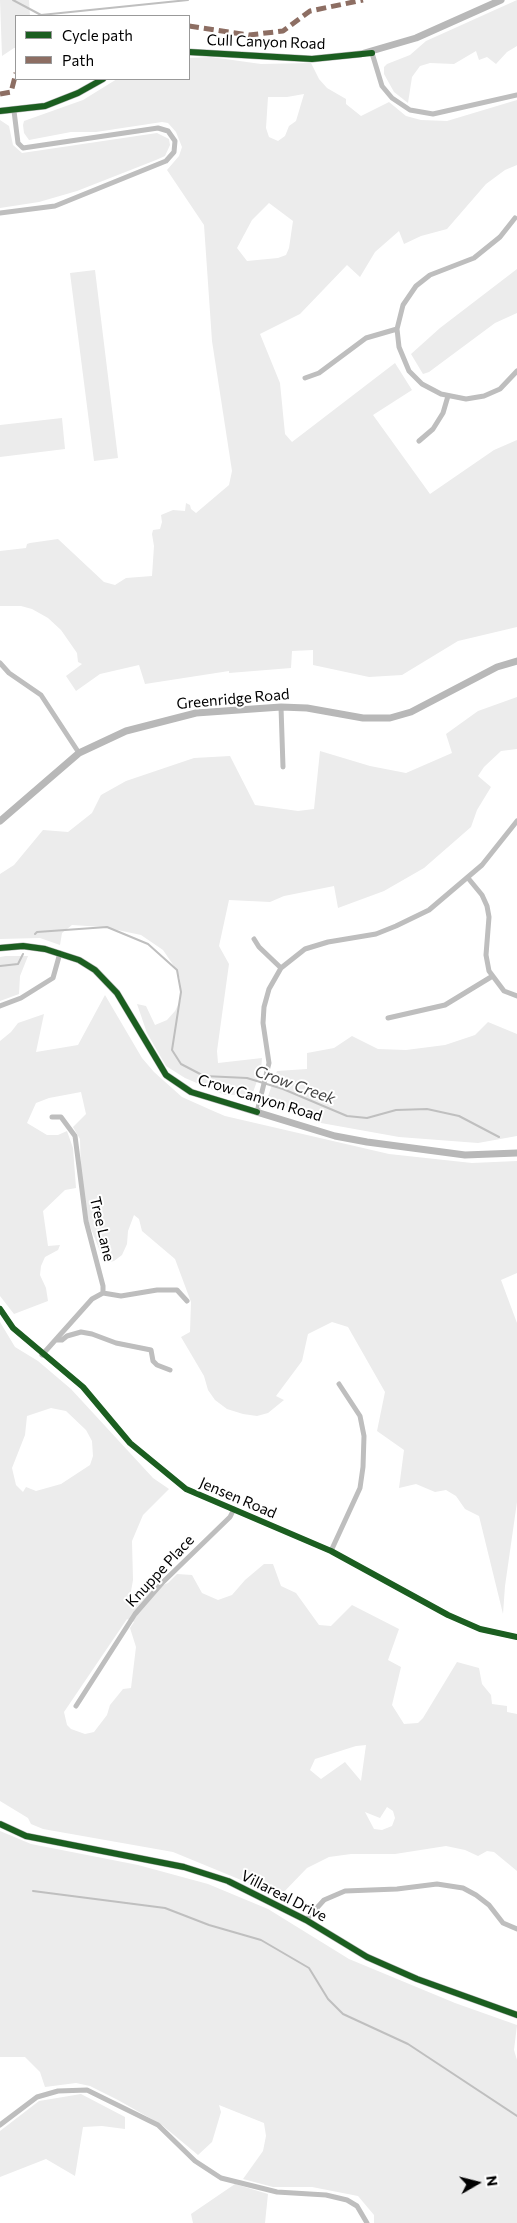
<!DOCTYPE html>
<html>
<head>
<meta charset="utf-8">
<style>
  body { margin:0 }
  #map { position:relative; width:517px; height:2223px; overflow:hidden; background:#fff; font-family:Commissioner,sans-serif }
  canvas { display:block }
  .legend { position:absolute; left:15px; top:15px; width:175px; height:65px; box-sizing:border-box; background:#fff; border:1px solid #999; margin:0; padding:6px 9px; list-style:none; font-size:15px; color:#000 }
  .legend li { display:flex; align-items:center; gap:10px; height:25px }
  .legend b { width:25px; border:1px solid #999 }
  .north { position:absolute; left:452px; top:2158px; width:50px; height:50px; -webkit-text-stroke:4px #fff; paint-order:stroke; rotate:82deg; font-size:14px; font-weight:700; line-height:20px; text-align:center; color:#000 }
  .north::after { content:''; display:block; margin:auto; width:18px; height:22px; background:#000; clip-path:polygon(50% 0,100% 100%,50% 72%,0 100%) }
</style>
</head>
<body>
<div id="map">
<canvas width="517" height="2223"></canvas>
<ul class="legend">
<li><b style="height:6px;background:#1b5e20"></b>Cycle path</li>
<li><b style="height:6px;background:#8d6e63"></b>Path</li>
</ul>
<div class="north">N</div>
</div>
<script>
const ctx = document.querySelector('canvas').getContext('2d');
ctx.lineJoin = 'round';
function fillPath(path, color) {
  ctx.fillStyle = color;
  ctx.fill(path, 'evenodd');
}
function poly(rows) {
  const path = new Path2D();
  for (const r of rows) {
    path.moveTo(r[0], r[1]);
    for (let i = 2; i < r.length; i += 2) path.lineTo(r[i], r[i + 1]);
  }
  return path;
}
function stroke(path, color, width, dash) {
  ctx.strokeStyle = color;
  ctx.lineWidth = width;
  ctx.lineCap = dash ? 'butt' : 'round';
  ctx.setLineDash(dash || []);
  ctx.stroke(path);
}
function drawText(font, color, halo, rows, align = 'center') {
  ctx.font = font + ' Commissioner,sans-serif';
  ctx.lineWidth = 4;
  ctx.setLineDash([]);
  ctx.textBaseline = 'middle';
  ctx.strokeStyle = halo;
  ctx.fillStyle = color;
  for (const [text, x, y, turn = 0] of rows) {
    ctx.save();
    ctx.translate(x, y);
    ctx.rotate((+turn || 0) * Math.PI / 180);
    ctx.textAlign = isNaN(turn) ? turn : align;
    if (halo) ctx.strokeText(text, 0, 0);
    ctx.fillText(text, 0, 0);
    ctx.restore();
  }
}
fillPath(poly([
  [0,0,29,0,30,16,16,16,16,48,14,48,2,56],
  [517,0,517,46,507,52,496,64,487,57,479,60,476,51,454,64,430,63,420,66,412,77,408,103,394,92,384,74,384,67,387,64,410,55,426,41],
  [211,57,261,64,311,63,319,79,327,88,346,99,346,104,361,116,389,102,406,116,421,120,447,121,517,100,517,165,505,170,486,184,447,229,421,236,404,244,399,231,375,252,360,277,347,265,300,314,260,334,280,383,285,434,292,442,395,363,412,390,373,415,430,494,494,450,517,440,517,627,458,641,402,675,369,677,313,665,313,650,292,651,291,668,229,673,229,671,145,684,139,665,100,674,76,691,66,676,82,664,78,662,77,653,61,630,48,618,32,609,21,606,0,606,0,551,26,548,27,544,30,543,58,539,104,582,115,585,126,578,152,576,154,546,152,534,153,530,160,529,162,522,161,515,173,510,185,511,186,503,190,505,191,509,196,513,229,485,232,471,212,341,204,225,167,170,179,156,182,147,176,132,168,123,162,122,96,132,71,132,29,140,24,133,23,125,24,121,83,100,117,79,189,79,189,58],
  [304,94,296,121,289,126,285,136,278,141,269,137,266,128,268,97,287,97],
  [269,203,293,221,289,248,286,255,278,258,247,261,237,248,252,220],
  [0,120,9,126,13,145,22,153,157,133,169,139,170,145,165,156,156,160,77,191,39,202,0,208],
  [517,269,517,313,495,323,429,372,423,374,411,354,440,328],
  [95,270,118,458,94,461,70,273],
  [62,418,65,449,0,457,0,425],
  [517,697,517,749,501,751,484,767,478,776,491,787,477,810,471,827,424,868,384,891,338,908,334,886,284,896,270,902,229,900,219,946,229,964,217,1051,218,1063,262,1058,261,1070,252,1095,225,1095,185,1078,166,1066,147,1033,137,1004,146,1006,155,1025,167,1020,175,1011,181,999,180,979,176,969,163,950,141,935,103,927,72,925,62,933,60,945,40,938,0,939,0,874,14,865,43,830,68,832,92,813,101,795,126,781,194,758,230,756,255,805,298,811,314,809,320,751,370,766,406,773,452,753,446,734,478,711],
  [6,956,28,956,20,976,19,994,0,1001,0,957],
  [105,995,142,1058,154,1072,182,1097,211,1110,225,1116,389,1154,472,1163,517,1161,517,1273,501,1280,517,1323,517,1502,505,1586,503,1614,479,1516,465,1509,456,1496,446,1490,435,1492,416,1484,399,1488,404,1450,377,1431,385,1392,348,1327,332,1322,308,1334,302,1361,276,1396,284,1400,268,1413,257,1416,243,1414,227,1409,215,1400,208,1390,204,1376,181,1337,190,1332,191,1302,175,1259,142,1231,139,1219,134,1215,128,1231,127,1244,122,1255,114,1261,105,1263,100,1251,89,1224,81,1176,80,1139,73,1127,86,1114,81,1092,49,1098,36,1103,27,1123,47,1135,58,1135,67,1131,73,1148,76,1188,65,1190,43,1211,48,1246,60,1245,58,1250,45,1257,41,1266,40,1275,46,1288,48,1301,14,1314,0,1296,0,1041,11,1032,18,1023,44,1014,36,1052,78,1045],
  [488,1022,517,1034,517,1136,478,1143,399,1137,321,1123,267,1099,277,1071,307,1069,307,1053,334,1048,352,1036,378,1049,406,1050,445,1045,475,1035],
  [0,1322,15,1347,38,1361,71,1389,153,1478,169,1489,143,1515,132,1541,133,1580,130,1597,133,1600,146,1587,160,1586,168,1583,177,1574,192,1575,202,1593,218,1600,232,1595,245,1580,264,1564,273,1564,281,1586,296,1593,319,1625,331,1626,352,1605,399,1629,388,1660,401,1667,392,1705,404,1724,418,1723,423,1718,457,1662,479,1668,482,1684,491,1695,492,1704,507,1706,507,1712,517,1714,517,1871,494,1852,487,1851,478,1856,465,1850,446,1846,395,1854,351,1854,329,1857,307,1868,280,1896,173,1852,43,1829,31,1824,28,1818,0,1801],
  [51,1408,66,1411,86,1430,92,1441,93,1456,90,1465,61,1484,36,1491,26,1487,23,1492,16,1485,12,1468,25,1435,27,1416],
  [127,1619,134,1622,130,1628,136,1647,131,1688,123,1689,110,1705,107,1715,94,1732,85,1734,71,1729,67,1725,64,1712],
  [366,1745,361,1781,345,1762,321,1779,310,1770,315,1759,356,1746],
  [387,1807,393,1811,395,1818,392,1826,382,1830,374,1829,365,1812,380,1818],
  [0,1831,31,1844,138,1865,208,1884,268,1909,349,1959,455,2003,517,2025,514,2050,517,2060,517,2223,374,2223,374,2215,358,2196,312,2187,273,2187,243,2179,263,2151,266,2136,264,2123,219,2105,221,2112,212,2142,198,2155,162,2125,118,2100,90,2086,76,2083,45,2087,40,2072,25,2057,0,2057],
  [81,2094,125,2117,125,2129,102,2126,83,2127,75,2176,46,2159,0,2177,0,2131,39,2101],
  [235,2184,268,2194,265,2223,193,2223,191,2214]
]), '#ececec');
stroke(poly([
  [13,0,41,15,188,0],
  [35,934,37,932,107,927,148,944,177,970,181,992,172,1050,181,1064,204,1076,247,1078,283,1089,347,1116,367,1118,396,1110,427,1109,459,1116,499,1137],
  [0,966,18,964,23,954],
  [33,1891,165,1908,209,1925,261,1940,309,1968,328,1999,343,2014,408,2044,517,2116]
]), '#bfbfbf', 2);
stroke(poly([
  [372,53,382,86,392,98,410,110,433,114,517,95],
  [0,213,55,206,166,161,174,152,175,141,168,131,158,128,23,148,18,143,14,111],
  [515,218,500,237,474,258,430,275,416,286,403,305,397,329,399,347,409,371,422,384,441,394,466,399,484,396,500,389,517,371],
  [305,378,319,373,366,338,397,329],
  [419,441,433,429,443,413,448,396],
  [0,663,9,673,41,695,79,753],
  [281,707,283,767],
  [468,878,482,895,487,906,489,917,486,955,489,971,504,991,517,996],
  [254,939,259,947,281,968],
  [0,1006,21,998,53,978,60,953],
  [388,1018,445,1005,491,977],
  [257,1112,269,1063,263,1023,264,1007,269,989,281,968,305,949,328,942,376,934,396,926,429,910,482,865,517,821],
  [103,1293,121,1296,157,1290,177,1290,187,1301],
  [0,1309,13,1328,83,1387,130,1443,186,1489,331,1551,448,1615,480,1629,517,1637],
  [56,1340,62,1340,67,1336,81,1332,92,1334,116,1343,151,1350,153,1361,157,1365,170,1370],
  [42,1355,92,1299,103,1293,103,1286,86,1221,75,1136,61,1117,52,1117],
  [331,1551,360,1488,363,1467,364,1436,360,1416,339,1384],
  [76,1706,135,1614,162,1583,230,1517,234,1509],
  [306,1920,324,1900,345,1891,397,1889,437,1884,463,1888,476,1895,489,1905,503,1923,517,1929],
  [0,2125,37,2097,58,2091,87,2090,158,2125,195,2161,221,2178,277,2192,326,2195,347,2200,357,2206,367,2223]
]), '#bebebe', 5);
stroke(poly([
  [189,52,312,59,361,54,416,38,501,0],
  [0,111,45,106,78,93,103,79],
  [0,821,79,753,126,731,196,713,281,707,307,708,363,718,390,718,411,712,497,667,517,661],
  [0,948,23,946,45,949,79,960,95,970,117,993,166,1075,191,1092,335,1136,367,1142,465,1155,517,1153],
  [0,1824,26,1836,184,1867,228,1881,306,1920,367,1957,417,1979,517,2015]
]), '#b8b8b8', 7);
stroke(poly([
  [189,26,249,35,283,31,310,11,363,0],
  [0,94,11,92,16,73]
]), '#8d6e63', 5, [10, 5]);
stroke(poly([
  [189,52,312,59,372,53],
  [0,111,45,106,78,93,103,79],
  [0,948,23,946,45,949,79,960,95,970,117,993,166,1075,191,1092,257,1112],
  [0,1309,13,1328,83,1387,130,1443,186,1489,331,1551,448,1615,480,1629,517,1637],
  [0,1824,26,1836,184,1867,228,1881,306,1920,367,1957,417,1979,517,2015]
]), '#1b5e20', 6);
drawText('15px', '#000', '#fff', [
  ["Cull Canyon Road",266,42,2],
  ["Greenridge Road",233,699,-5],
  ["Crow Canyon Road",260,1098,17],
  ["Tree Lane",102,1229,77],
  ["Jensen Road",238,1498,23],
  ["Knuppe Place",160,1571,-47],
  ["Villareal Drive",284,1896,27]
]);
drawText('italic 16px', '#444', '#fff', [
  ["Crow Creek",295,1085,20]
]);
</script>
</body>
</html>
